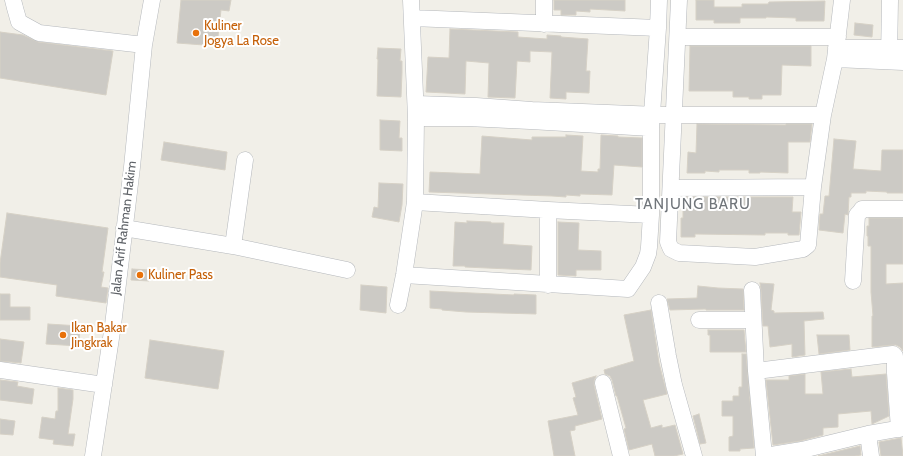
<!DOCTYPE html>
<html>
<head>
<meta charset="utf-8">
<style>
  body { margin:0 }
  canvas { display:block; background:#f1efe8 }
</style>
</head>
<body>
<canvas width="903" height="456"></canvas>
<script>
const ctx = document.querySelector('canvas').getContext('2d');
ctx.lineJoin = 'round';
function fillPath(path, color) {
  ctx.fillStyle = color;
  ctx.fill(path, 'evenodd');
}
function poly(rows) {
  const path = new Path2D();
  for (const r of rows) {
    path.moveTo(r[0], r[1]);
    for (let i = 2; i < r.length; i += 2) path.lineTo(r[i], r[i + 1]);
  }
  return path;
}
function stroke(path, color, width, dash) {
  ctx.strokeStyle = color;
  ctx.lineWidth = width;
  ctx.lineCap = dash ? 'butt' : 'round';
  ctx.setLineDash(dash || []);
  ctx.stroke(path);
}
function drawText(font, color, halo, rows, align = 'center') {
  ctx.font = font + ' Cabin,sans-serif';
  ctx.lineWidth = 4;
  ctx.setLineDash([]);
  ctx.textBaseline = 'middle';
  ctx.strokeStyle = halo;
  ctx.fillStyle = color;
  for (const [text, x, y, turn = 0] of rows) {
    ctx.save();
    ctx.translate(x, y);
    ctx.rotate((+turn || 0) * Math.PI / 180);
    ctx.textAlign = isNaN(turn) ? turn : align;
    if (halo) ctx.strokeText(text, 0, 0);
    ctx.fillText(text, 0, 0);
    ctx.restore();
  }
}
const building = poly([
  [181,0,231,0,229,11,221,10,217,46,177,43,181,0],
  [554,0,625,0,625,11,590,9,590,12,576,11,576,15,561,15,561,10,554,10,554,0],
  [696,0,714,0,714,7,742,7,742,4,768,4,769,2,825,1,824,21,796,21,796,18,766,17,766,18,740,18,740,23,714,23,714,20,696,20,696,0],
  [855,23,873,25,872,37,854,35,855,23],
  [450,29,518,32,518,37,547,39,547,35,561,36,561,37,588,39,586,71,590,71,589,93,566,92,566,99,550,98,552,52,530,51,530,62,517,61,515,98,488,97,489,63,466,61,465,94,426,92,428,57,449,58,450,29],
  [0,32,23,35,38,42,113,51,106,95,0,78,0,32],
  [690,46,811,46,811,66,782,65,781,95,762,95,762,99,749,99,749,97,733,97,733,91,689,91,690,46],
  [378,48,401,49,400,61,402,61,402,73,401,97,377,96,378,59,377,59,378,48],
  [380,120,400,121,399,138,402,138,402,151,380,150,380,120],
  [697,124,786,125,786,124,812,124,810,142,788,142,788,173,760,172,760,173,749,173,749,170,719,170,719,172,705,171,705,173,687,173,688,152,696,153,697,124],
  [566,135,583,136,581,171,598,172,598,169,600,169,601,135,618,136,618,137,642,138,642,167,614,165,612,195,580,194,580,196,566,195,566,197,552,196,429,192,430,172,480,174,482,136,532,140,532,137,566,137,566,135],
  [834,139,856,141,853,169,881,171,882,150,903,150,903,193,887,193,887,192,866,191,866,193,851,193,851,197,849,197,848,215,845,214,843,233,819,230,820,214,823,214,825,196,829,196,834,139],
  [164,142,227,152,225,170,161,160,164,142],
  [379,183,403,184,402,205,399,222,372,217,374,207,378,208,379,183],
  [683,197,793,197,792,212,801,212,799,235,788,235,788,233,765,233,765,235,695,234,695,237,681,237,681,218,683,218,683,197],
  [7,213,108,228,102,272,104,272,101,287,108,288,106,303,56,296,57,285,0,277,0,263,7,213],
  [869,218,903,218,903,264,886,264,886,284,903,283,903,351,900,347,896,345,892,345,872,347,872,316,873,316,871,292,871,246,868,246,868,236,867,236,867,226,869,226,869,218],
  [467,221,491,222,491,223,504,223,503,244,532,246,531,270,465,267,465,266,453,266,455,222,467,223,467,221],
  [558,222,579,223,578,250,601,251,601,270,576,270,576,276,558,275,558,222],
  [132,269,150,270,149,281,131,280,132,269],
  [760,283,774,284,771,310,774,311,774,313,823,312,824,319,804,321,805,355,792,357,792,344,770,347,768,326,763,326,761,290,760,283],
  [361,285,387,287,386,313,360,310,361,285],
  [698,286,718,288,743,289,744,310,706,310,706,309,670,310,667,299,697,298,698,286],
  [430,291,514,295,514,294,536,295,536,314,466,312,442,310,442,309,430,308,430,291],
  [0,294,10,294,10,307,30,307,30,320,0,320,0,294],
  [651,310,659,363,667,394,643,400,651,428,662,425,662,428,675,425,683,454,674,456,655,456,652,444,629,450,624,429,626,428,617,396,616,396,612,380,610,376,605,374,604,370,634,361,624,315,651,310],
  [48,324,80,326,79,346,46,344,48,324],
  [708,330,744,330,746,352,710,352,710,335,708,335,708,330],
  [817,335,849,335,850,350,819,354,817,335],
  [0,339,24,342,21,363,0,361,0,339],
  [150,340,224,351,218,389,145,378,150,340],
  [742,354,746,354,754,448,740,449,740,451,729,451,729,437,733,436,733,416,722,416,722,401,733,401,733,396,739,396,739,387,742,387,742,354],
  [851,369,852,377,886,374,889,416,872,424,871,411,838,414,838,427,823,428,823,435,800,441,773,445,766,380,789,380,789,376,805,374,805,394,823,394,821,372,851,369],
  [596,376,594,381,594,385,602,419,575,426,575,430,570,431,575,456,554,456,548,421,578,415,573,398,576,397,572,383,596,376],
  [0,380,18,382,17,386,34,389,32,404,0,400,0,380],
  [58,388,73,390,73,399,68,434,75,434,73,446,53,444,54,440,39,438,42,417,55,419,56,411,58,411,58,388],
  [699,414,706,443,700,444,693,416,699,414],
  [0,419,15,421,13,435,0,434,0,419],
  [901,438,903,456,881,456,879,442,901,438],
  [860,446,861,455,855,456,818,456,860,446]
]);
fillPath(building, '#cccac5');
stroke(building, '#d6d1c6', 1);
const minor = poly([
  [13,0,15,8,19,22,39,33,144,45],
  [679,0,668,242,671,249,679,253,755,257,803,249,808,245,813,187,823,115,835,59,842,0],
  [412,18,658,28],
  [544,24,544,0],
  [678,37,838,37],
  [836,48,903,48],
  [835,59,903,62],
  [889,59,890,0],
  [416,104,476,106,532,110,658,115,823,115],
  [416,118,467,118,530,121,651,128],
  [671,188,813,187],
  [415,202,548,210,651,215],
  [124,228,233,246,245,160],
  [233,246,347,270],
  [404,275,628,289,643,267,648,254,649,247,651,215,651,128,658,28,659,0],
  [853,281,857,215,860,212,862,209,903,209],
  [548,285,548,210],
  [752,290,756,371,764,456],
  [659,303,668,356,674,385,694,456],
  [398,305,404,275,415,202,416,118,411,0],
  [699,320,753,320],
  [0,370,104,385],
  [756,371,893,354,895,356,895,373,899,429],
  [603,383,621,456],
  [868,434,871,456],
  [93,456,113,325,132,167,144,45,152,0],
  [765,456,802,450,868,434,903,428]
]);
stroke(minor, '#b5b8bc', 17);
stroke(minor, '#fff', 16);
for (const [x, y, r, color] of [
  [196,33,4,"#e8710a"],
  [140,275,4,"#e8710a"],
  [63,335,4,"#e8710a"]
]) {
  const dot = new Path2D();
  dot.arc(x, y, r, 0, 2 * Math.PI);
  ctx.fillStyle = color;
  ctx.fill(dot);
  stroke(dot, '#fff', 1.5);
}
drawText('13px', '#c56008', '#fff', [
  ["Kuliner",204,26],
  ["Jogya La Rose",204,41],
  ["Kuliner Pass",148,275],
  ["Ikan Bakar",71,328],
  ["Jingkrak",71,343]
], 'left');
drawText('13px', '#5f6368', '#fff', [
  ["Jalan Arif Rahman Hakim",124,228,-83]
]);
ctx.letterSpacing = '1px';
drawText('15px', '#70757a', '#fff', [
  ["TANJUNG BARU",693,205]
]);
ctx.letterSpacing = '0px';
</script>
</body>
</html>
